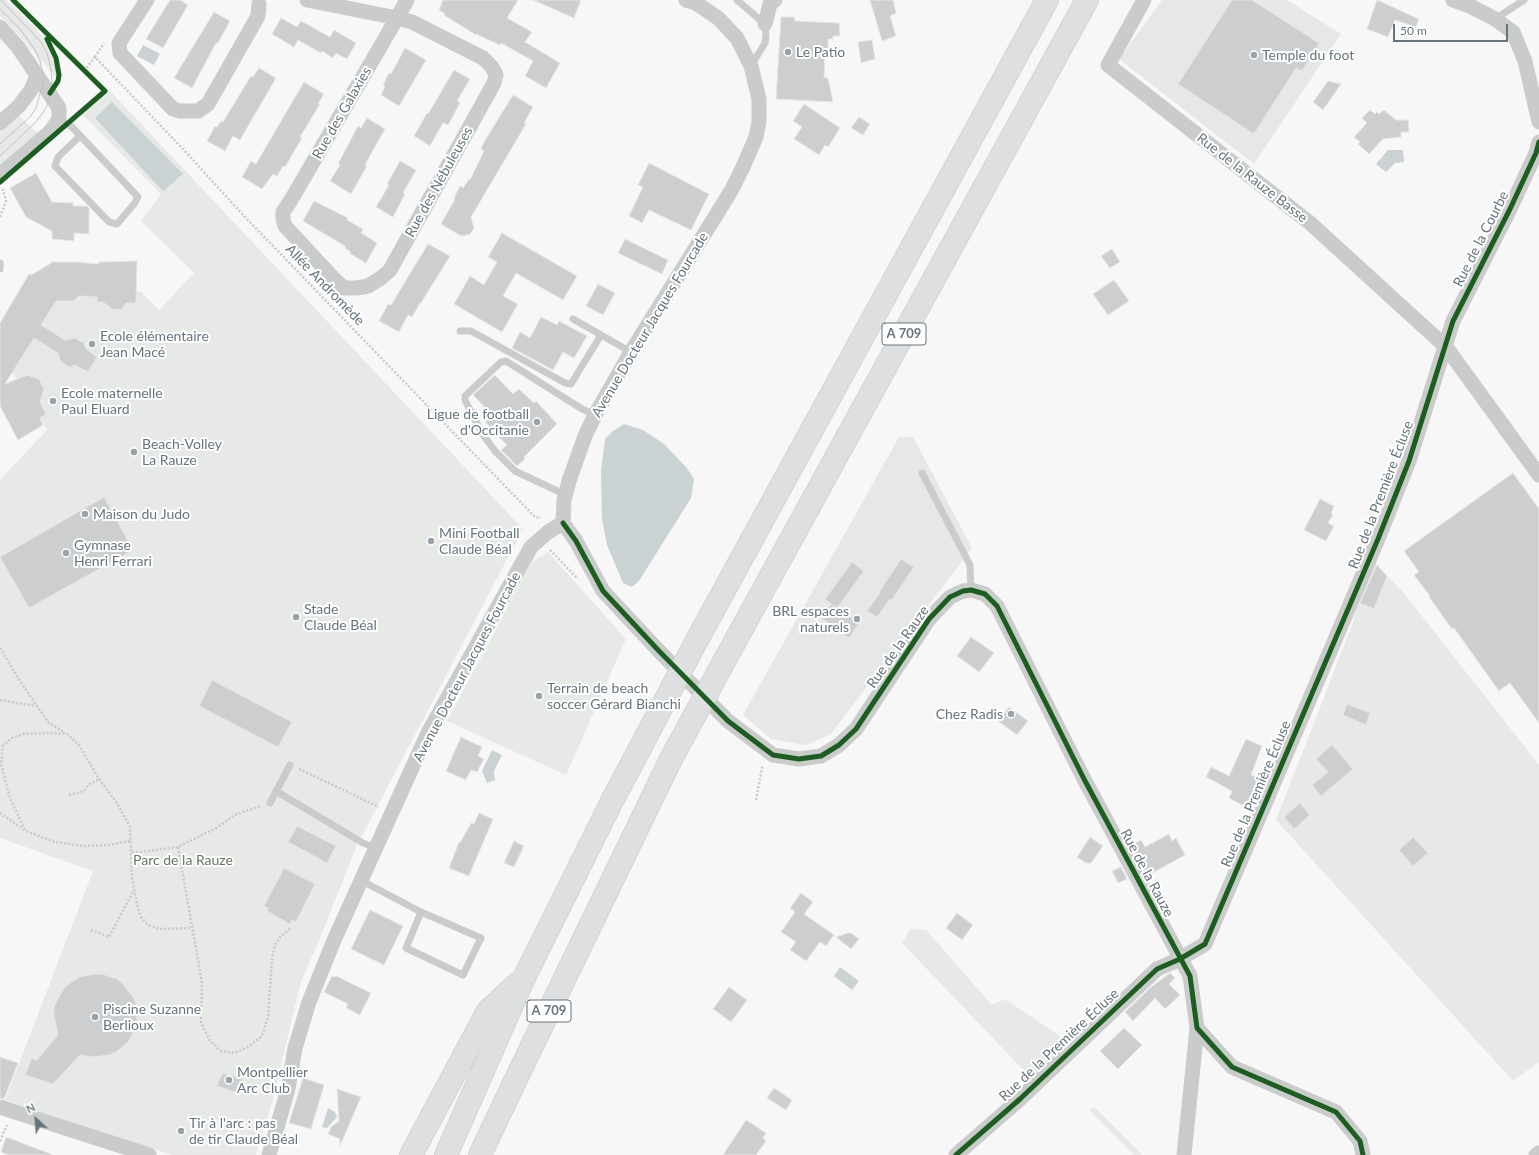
<!DOCTYPE html>
<html>
<head>
<meta charset="utf-8">
<style>
  body { margin:0 }
  #map { position:relative; width:1539px; height:1155px; overflow:hidden; background:#f7f7f7; font-family:Lato,sans-serif }
  canvas { display:block }
  .north { position:absolute; left:16px; top:1099px; width:40px; height:40px; -webkit-text-stroke:3px #fff; paint-order:stroke; rotate:334deg; font-size:11px; font-weight:700; line-height:16px; text-align:center; color:#66757d }
  .north::after { content:''; display:block; margin:auto; width:14px; height:18px; background:#66757d; clip-path:polygon(50% 0,100% 100%,50% 72%,0 100%) }
  .scale { position:absolute; left:1393px; top:24px; width:115px; height:18px; box-sizing:border-box; border:2px solid #66757d; border-top:0; padding-left:5px; font-size:12px; line-height:14px; white-space:nowrap; color:#66757d; -webkit-text-stroke:3px #fff; paint-order:stroke }
</style>
</head>
<body>
<div id="map">
<canvas width="1539" height="1155"></canvas>
<div class="north">N</div>
<div class="scale">50 m</div>
</div>
<script>
const ctx = document.querySelector('canvas').getContext('2d');
ctx.lineJoin = 'round';
function fillPath(path, color) {
  ctx.fillStyle = color;
  ctx.fill(path, 'evenodd');
}
function poly(rows) {
  const path = new Path2D();
  for (const r of rows) {
    path.moveTo(r[0], r[1]);
    for (let i = 2; i < r.length; i += 2) path.lineTo(r[i], r[i + 1]);
  }
  return path;
}
function stroke(path, color, width, dash) {
  ctx.strokeStyle = color;
  ctx.lineWidth = width;
  ctx.lineCap = dash ? 'butt' : 'round';
  ctx.setLineDash(dash || []);
  ctx.stroke(path);
}
function drawText(font, color, halo, rows, align = 'center') {
  ctx.font = font + ' Lato,sans-serif';
  ctx.lineWidth = 4;
  ctx.setLineDash([]);
  ctx.textBaseline = 'middle';
  ctx.strokeStyle = halo;
  ctx.fillStyle = color;
  for (const [text, x, y, turn = 0] of rows) {
    ctx.save();
    ctx.translate(x, y);
    ctx.rotate((+turn || 0) * Math.PI / 180);
    ctx.textAlign = isNaN(turn) ? turn : align;
    if (halo) ctx.strokeText(text, 0, 0);
    ctx.fillText(text, 0, 0);
    ctx.restore();
  }
}
fillPath(poly([
  [1162,0,1287,0,1341,34,1254,164,1119,59],
  [25,292,141,292,159,310,48,431,0,352],
  [899,437,913,437,972,548,831,734,806,745,771,739,743,715]
]), '#e6e7e7');
fillPath(poly([
  [0,0,6,0,38,31,51,50,56,66,57,79,23,39,0,16],
  [110,91,523,529,357,845,318,943,301,981,273,1099,256,1155,172,1155,5,1100,93,871,0,838,0,480,194,273,141,221,161,194,82,114],
  [18,115,39,134,0,168,0,131],
  [548,552,626,639,566,775,447,721,532,562],
  [1375,563,1403,592,1539,765,1539,1062,1513,1081,1276,820,1353,623,1356,608],
  [910,929,926,930,992,1005,1005,999,1069,1042,1031,1078,902,943],
  [1095,1107,1142,1155,1134,1155,1089,1110]
]), '#e6e9e5');
fillPath(poly([
  [143,45,160,54,154,65,137,56],
  [112,102,183,174,163,191,95,118],
  [1388,150,1403,150,1404,162,1395,163,1386,172,1376,164],
  [624,424,643,430,664,444,686,467,694,479,691,498,639,581,632,587,623,583,607,545,602,519,601,471,605,439,613,431],
  [492,750,502,755,494,771,495,780,487,783,482,771],
  [840,967,859,981,852,990,834,976],
  [328,1108,335,1112,337,1117,327,1128,322,1127]
]), '#cad2d4');
const building = poly([
  [170,0,180,0,188,5,163,48,146,39,170,0],
  [443,0,518,0,507,18,532,32,525,42,560,63,546,88,525,76,533,61,501,43,500,45,476,34,476,35,444,15,445,14,439,10,443,0],
  [533,0,581,0,574,18,533,0],
  [870,0,893,0,896,13,890,16,896,36,882,41,870,0],
  [1232,0,1252,0,1319,43,1302,71,1296,68,1254,134,1178,84,1232,0],
  [1377,0,1419,19,1416,27,1395,20,1388,37,1367,29,1377,0],
  [214,12,230,21,218,43,216,43,192,88,174,78,214,12],
  [781,17,794,17,795,21,839,23,840,36,833,36,833,39,828,39,828,53,825,53,824,77,828,78,833,102,776,99,781,17],
  [281,18,297,27,301,21,330,37,334,30,356,43,347,59,336,53,333,58,322,51,321,53,298,40,294,47,272,34,281,18],
  [872,40,875,59,861,63,858,42,872,40],
  [405,48,426,60,399,106,381,95,385,86,383,85,389,73,391,74,405,48],
  [259,68,276,78,240,140,233,136,225,151,207,141,215,126,217,127,221,121,223,122,251,76,253,77,259,68],
  [454,70,470,79,457,101,460,103,448,125,443,123,430,146,414,136,427,113,428,114,454,70],
  [1328,81,1341,84,1323,110,1313,102,1328,81],
  [304,82,324,94,318,104,320,104,300,137,302,138,285,167,283,166,277,176,273,174,262,189,242,177,251,161,256,164,304,82],
  [513,95,533,107,524,123,526,124,471,217,474,228,470,234,461,236,441,224,455,199,454,198,460,186,463,188,469,179,470,180,484,151,481,149,484,142,513,95],
  [804,104,840,128,828,147,825,145,819,155,794,139,802,127,793,121,804,104],
  [1370,110,1375,114,1377,112,1379,114,1384,110,1396,120,1408,120,1409,132,1401,132,1401,137,1383,139,1369,154,1358,144,1360,142,1354,137,1367,123,1362,118,1370,110],
  [859,117,870,124,863,135,851,128,859,117],
  [367,118,385,129,367,161,365,165,367,166,351,194,330,181,340,165,338,164,358,126,361,128,367,118],
  [400,161,416,170,403,193,405,194,393,217,376,207,389,185,387,184,400,161],
  [649,163,709,194,691,230,649,210,642,223,629,216,643,187,638,185,649,163],
  [36,173,52,202,73,203,73,206,87,206,89,208,89,234,74,233,74,241,52,239,52,231,26,217,10,188,36,173],
  [314,201,348,218,347,220,363,229,361,233,377,243,366,263,349,253,351,252,345,248,345,246,303,221,314,201],
  [502,233,577,276,563,300,516,273,503,296,518,304,502,332,454,304,470,276,484,285,497,262,488,257,502,233],
  [625,239,668,260,662,274,618,253,625,239],
  [428,244,450,256,421,303,420,303,412,317,408,315,399,332,379,321,388,304,391,305,428,244],
  [1112,249,1120,262,1110,268,1101,256,1112,249],
  [137,261,136,303,126,303,121,310,112,309,103,302,97,302,97,297,79,296,74,301,56,301,41,325,65,340,75,338,84,343,86,349,97,357,88,372,75,365,69,367,60,361,58,353,34,338,5,384,27,375,39,379,44,389,40,402,46,414,40,418,43,425,18,440,0,406,0,323,29,274,31,275,53,262,76,262,99,264,99,262,137,261],
  [1114,280,1129,301,1108,315,1093,294,1114,280],
  [598,284,615,293,603,315,586,306,598,284],
  [541,317,557,325,559,321,587,336,574,358,563,352,553,370,512,348,520,332,530,338,541,317],
  [495,375,513,394,519,389,534,403,536,401,557,424,524,457,525,459,517,466,501,450,507,445,485,422,492,415,473,395,495,375],
  [1513,473,1539,509,1539,723,1510,683,1499,691,1454,628,1452,629,1429,597,1430,596,1414,575,1419,572,1404,551,1513,473],
  [104,497,133,550,29,608,0,557,104,497],
  [1320,499,1334,506,1331,513,1333,515,1328,523,1334,526,1326,541,1304,530,1320,499],
  [901,559,914,567,891,601,890,599,877,617,867,611,880,593,879,592,901,559],
  [852,562,864,571,837,608,825,599,852,562],
  [1377,565,1387,576,1374,609,1360,603,1377,565],
  [831,604,859,623,849,638,821,618,831,604],
  [971,637,994,653,979,672,957,656,971,637],
  [212,680,292,722,278,747,199,706,212,680],
  [1347,704,1370,713,1366,725,1343,715,1347,704],
  [1009,707,1028,721,1017,735,998,721,1009,707],
  [461,737,482,747,478,756,484,759,477,772,471,770,466,780,446,771,461,737],
  [1246,739,1262,746,1251,775,1265,781,1252,810,1229,798,1232,791,1206,777,1211,767,1229,776,1246,739],
  [1332,745,1353,769,1321,796,1312,785,1328,772,1316,759,1332,745],
  [1300,803,1310,815,1294,829,1284,817,1300,803],
  [479,813,493,819,469,876,449,868,459,842,460,843,471,823,474,824,479,813],
  [297,826,336,846,327,863,288,842,297,826],
  [1169,834,1172,841,1176,838,1185,855,1147,876,1130,846,1141,840,1145,847,1169,834],
  [1090,837,1103,846,1091,863,1086,863,1077,857,1090,837],
  [1413,837,1428,853,1413,866,1399,850,1413,837],
  [514,841,524,846,514,867,504,863,514,841],
  [1121,867,1127,879,1118,883,1112,871,1121,867],
  [284,868,315,884,296,922,292,920,290,924,267,911,268,908,264,906,284,868],
  [801,893,813,902,804,914,834,935,826,946,820,942,806,961,790,950,796,942,781,932,795,912,790,908,801,893],
  [370,910,403,926,384,965,351,949,370,910],
  [957,913,973,925,962,940,946,928,957,913],
  [848,933,851,933,859,939,851,949,836,937,848,933],
  [1170,973,1175,978,1169,984,1180,995,1165,1009,1155,998,1133,1021,1125,1012,1150,988,1170,973],
  [94,974,102,974,117,979,123,984,133,997,136,1004,137,1020,132,1035,128,1042,116,1052,109,1055,93,1057,80,1055,53,1084,25,1075,32,1058,36,1061,58,1035,54,1015,54,1007,61,993,66,986,79,977,94,974],
  [332,976,335,977,336,976,371,993,360,1015,346,1008,348,1004,324,992,332,976],
  [729,987,747,1000,731,1022,713,1009,729,987],
  [1124,1028,1142,1045,1118,1069,1100,1051,1124,1028],
  [0,1057,18,1063,4,1099,0,1098,0,1057],
  [222,1073,243,1079,238,1093,217,1086,222,1073],
  [303,1078,324,1085,311,1129,289,1123,303,1078],
  [774,1088,792,1100,786,1110,767,1098,774,1088],
  [337,1089,361,1097,340,1146,340,1139,328,1134,331,1127,339,1121,337,1089],
  [746,1120,766,1133,763,1138,766,1141,756,1155,723,1155,746,1120],
  [6,1137,51,1154,51,1155,8,1155,1,1152,6,1137]
]);
fillPath(building, '#cdcecf');
stroke(building, '#e6e6e6', 1);
const highway = poly([
  [697,640,1047,0],
  [721,667,1087,0],
  [411,1155,488,1011,517,984],
  [446,1155,523,980,613,799,647,735],
  [480,1155,516,1079,671,759]
]);
stroke(highway, '#d3d4d4', 24);
stroke(poly([
  [95,57,104,43],
  [84,71,95,57,183,149,243,215,535,517,541,518],
  [0,217,6,201,3,189],
  [550,550,578,579],
  [0,648,20,681,48,722,65,733],
  [0,700,36,706],
  [299,769,379,807],
  [69,795,84,791,88,785,99,779],
  [756,800,762,768,761,765],
  [0,813,26,831,55,842,84,846,108,845,130,841],
  [25,830,10,798,1,764,3,746,12,738,23,734,49,733,67,734,79,745,99,779,117,803,130,827,132,878,138,908,141,917,148,925,160,929,191,928],
  [178,847,202,983,201,1022,210,1041,221,1051,234,1053,248,1047,262,1036,268,1017,272,959,275,945,281,936,291,928],
  [132,853,178,847,216,828,235,815,260,806],
  [91,930,109,937,134,890],
  [0,1141,7,1125]
]), '#c8c9ca', 2.5, [2, 2]);
stroke(poly([
  [737,0,765,24,766,35,765,43,751,66],
  [1495,19,1524,0],
  [59,119,72,127,138,197,134,204,117,224,109,222,55,166,58,157,80,136],
  [0,263,0,269],
  [573,319,631,352],
  [460,331,471,331,565,383,571,384,601,335],
  [922,473,970,565,971,590],
  [566,495,515,471,495,451,483,435,465,400,465,396,501,362,506,361,582,409,595,415],
  [276,791,363,843,377,848],
  [270,803,290,765],
  [362,881,421,912,481,938,463,975,406,948,421,912]
]), '#cacccc', 7);
stroke(poly([
  [147,0,119,43,120,53,173,109,180,111,198,111,208,104,258,16,259,4],
  [307,0,397,18,412,22,483,58,492,67,496,75,494,83,390,270,381,278,368,286,356,288,344,288,336,281,285,226,283,219,283,212,291,200,397,18,407,0],
  [1144,0,1108,65,1310,223,1446,347,1539,475],
  [1453,0,1472,7,1495,19,1513,32,1525,61,1539,122],
  [765,24,770,4,775,0],
  [0,27,18,47,59,108,59,119,50,132,0,175],
  [0,123,19,106,31,90,37,76],
  [563,523,576,541,603,591,659,651,728,721,773,755,799,759,821,756,839,745,856,729,929,619,950,597,963,591,971,590,985,594,997,606,1084,779,1190,976,1197,1028,1232,1067,1336,1112,1360,1141,1363,1155],
  [563,523,564,500,569,481,585,436,595,415,631,352,731,191,743,167,756,137,759,122,759,99,751,66,737,38,718,18,696,3,686,0],
  [0,1107,149,1155],
  [269,1155,288,1089,295,1048,309,1002,335,938,427,735,531,547,548,532,563,523],
  [956,1155,1020,1099,1157,969,1180,959,1205,944,1378,539,1409,461,1453,321,1510,209,1536,153,1539,142],
  [1184,1155,1197,1028],
  [1536,1155,1539,1153]
]), '#cacccc', 15);
stroke(highway, '#dedfe0', 22);
stroke(poly([
  [0,9,20,29,34,48,40,61,44,79,36,108,30,117,0,144],
  [0,156,35,123,42,114,47,106,52,82,51,69,47,53,41,42,1,0]
]), '#c0c1c2', 1);
const highwayBridge = poly([
  [647,735,697,640],
  [671,759,721,667]
]);
stroke(highwayBridge, '#d3d4d4', 24, []);
stroke(highwayBridge, '#dedfe0', 22);
stroke(poly([
  [47,39,56,58,59,75,58,81,50,93],
  [0,182,105,91,13,0],
  [563,523,576,541,603,591,659,651,728,721,773,755,799,759,821,756,839,745,856,729,929,619,950,597,963,591,971,590,985,594,997,606,1084,779,1190,976,1197,1028,1232,1067,1336,1112,1360,1141,1363,1155],
  [956,1155,1020,1099,1157,969,1180,959,1205,944,1378,539,1409,461,1453,321,1510,209,1536,153,1539,142]
]), '#1b5e20', 5);
for (const [x, y, r, color] of [
  [788,52,4,"#99a2a8"],
  [1254,55,4,"#99a2a8"],
  [92,344,4,"#99a2a8"],
  [53,401,4,"#99a2a8"],
  [537,422,4,"#99a2a8"],
  [134,452,4,"#99a2a8"],
  [85,514,4,"#99a2a8"],
  [431,541,4,"#99a2a8"],
  [66,553,4,"#99a2a8"],
  [296,617,4,"#99a2a8"],
  [857,619,4,"#99a2a8"],
  [539,696,4,"#99a2a8"],
  [1011,714,4,"#99a2a8"],
  [95,1017,4,"#99a2a8"],
  [229,1080,4,"#99a2a8"],
  [181,1131,4,"#99a2a8"]
]) {
  const dot = new Path2D();
  dot.arc(x, y, r, 0, 2 * Math.PI);
  ctx.fillStyle = color;
  ctx.fill(dot);
  stroke(dot, '#fff', 1.5);
}
for (const [x, y, w] of [
  [904,334,44],
  [549,1011,44]
]) {
  const box = new Path2D();
  box.roundRect(x - w / 2, y - 11, w, 22, 3);
  ctx.fillStyle = '#fff';
  ctx.fill(box);
  stroke(box, '#66757d', 1);
}
drawText('bold 13px', '#66757d', null, [
  ["A 709",904,334],
  ["A 709",549,1011]
]);
drawText('14px', '#66757d', '#fff', [
  ["Le Patio",796,52],
  ["Temple du foot",1262,55],
  ["Ecole élémentaire",100,336],
  ["Jean Macé",100,352],
  ["Ecole maternelle",61,393],
  ["Paul Eluard",61,409],
  ["Ligue de football",529,414,"right"],
  ["d'Occitanie",529,430,"right"],
  ["Beach-Volley",142,444],
  ["La Rauze",142,460],
  ["Maison du Judo",93,514],
  ["Mini Football",439,533],
  ["Claude Béal",439,549],
  ["Gymnase",74,545],
  ["Henri Ferrari",74,561],
  ["Stade",304,609],
  ["Claude Béal",304,625],
  ["BRL espaces",849,611,"right"],
  ["naturels",849,627,"right"],
  ["Terrain de beach",547,688],
  ["soccer Gérard Bianchi",547,704],
  ["Chez Radis",1003,714,"right"],
  ["Piscine Suzanne",103,1009],
  ["Berlioux",103,1025],
  ["Montpellier",237,1072],
  ["Arc Club",237,1088],
  ["Tir à l'arc : pas",189,1123],
  ["de tir Claude Béal",189,1139]
], 'left');
drawText('14px', '#66757d', '#fff', [
  ["Rue des Galaxies",342,113,-60],
  ["Rue de la Rauze Basse",1252,178,38],
  ["Rue des Nébuleuses",439,182,-61],
  ["Rue de la Courbe",1481,239,-63],
  ["Allée Andromède",325,285,46],
  ["Avenue Docteur Jacques Fourcade",650,325,-59],
  ["Rue de la Première Écluse",1381,495,-69],
  ["Rue de la Rauze",898,647,-55],
  ["Avenue Docteur Jacques Fourcade",467,667,-62],
  ["Rue de la Première Écluse",1256,794,-67],
  ["Rue de la Rauze",1147,873,62],
  ["Rue de la Première Écluse",1059,1045,-43]
]);
drawText('14px', '#697665', '#fff', [
  ["Parc de la Rauze",183,860]
]);
</script>
</body>
</html>
